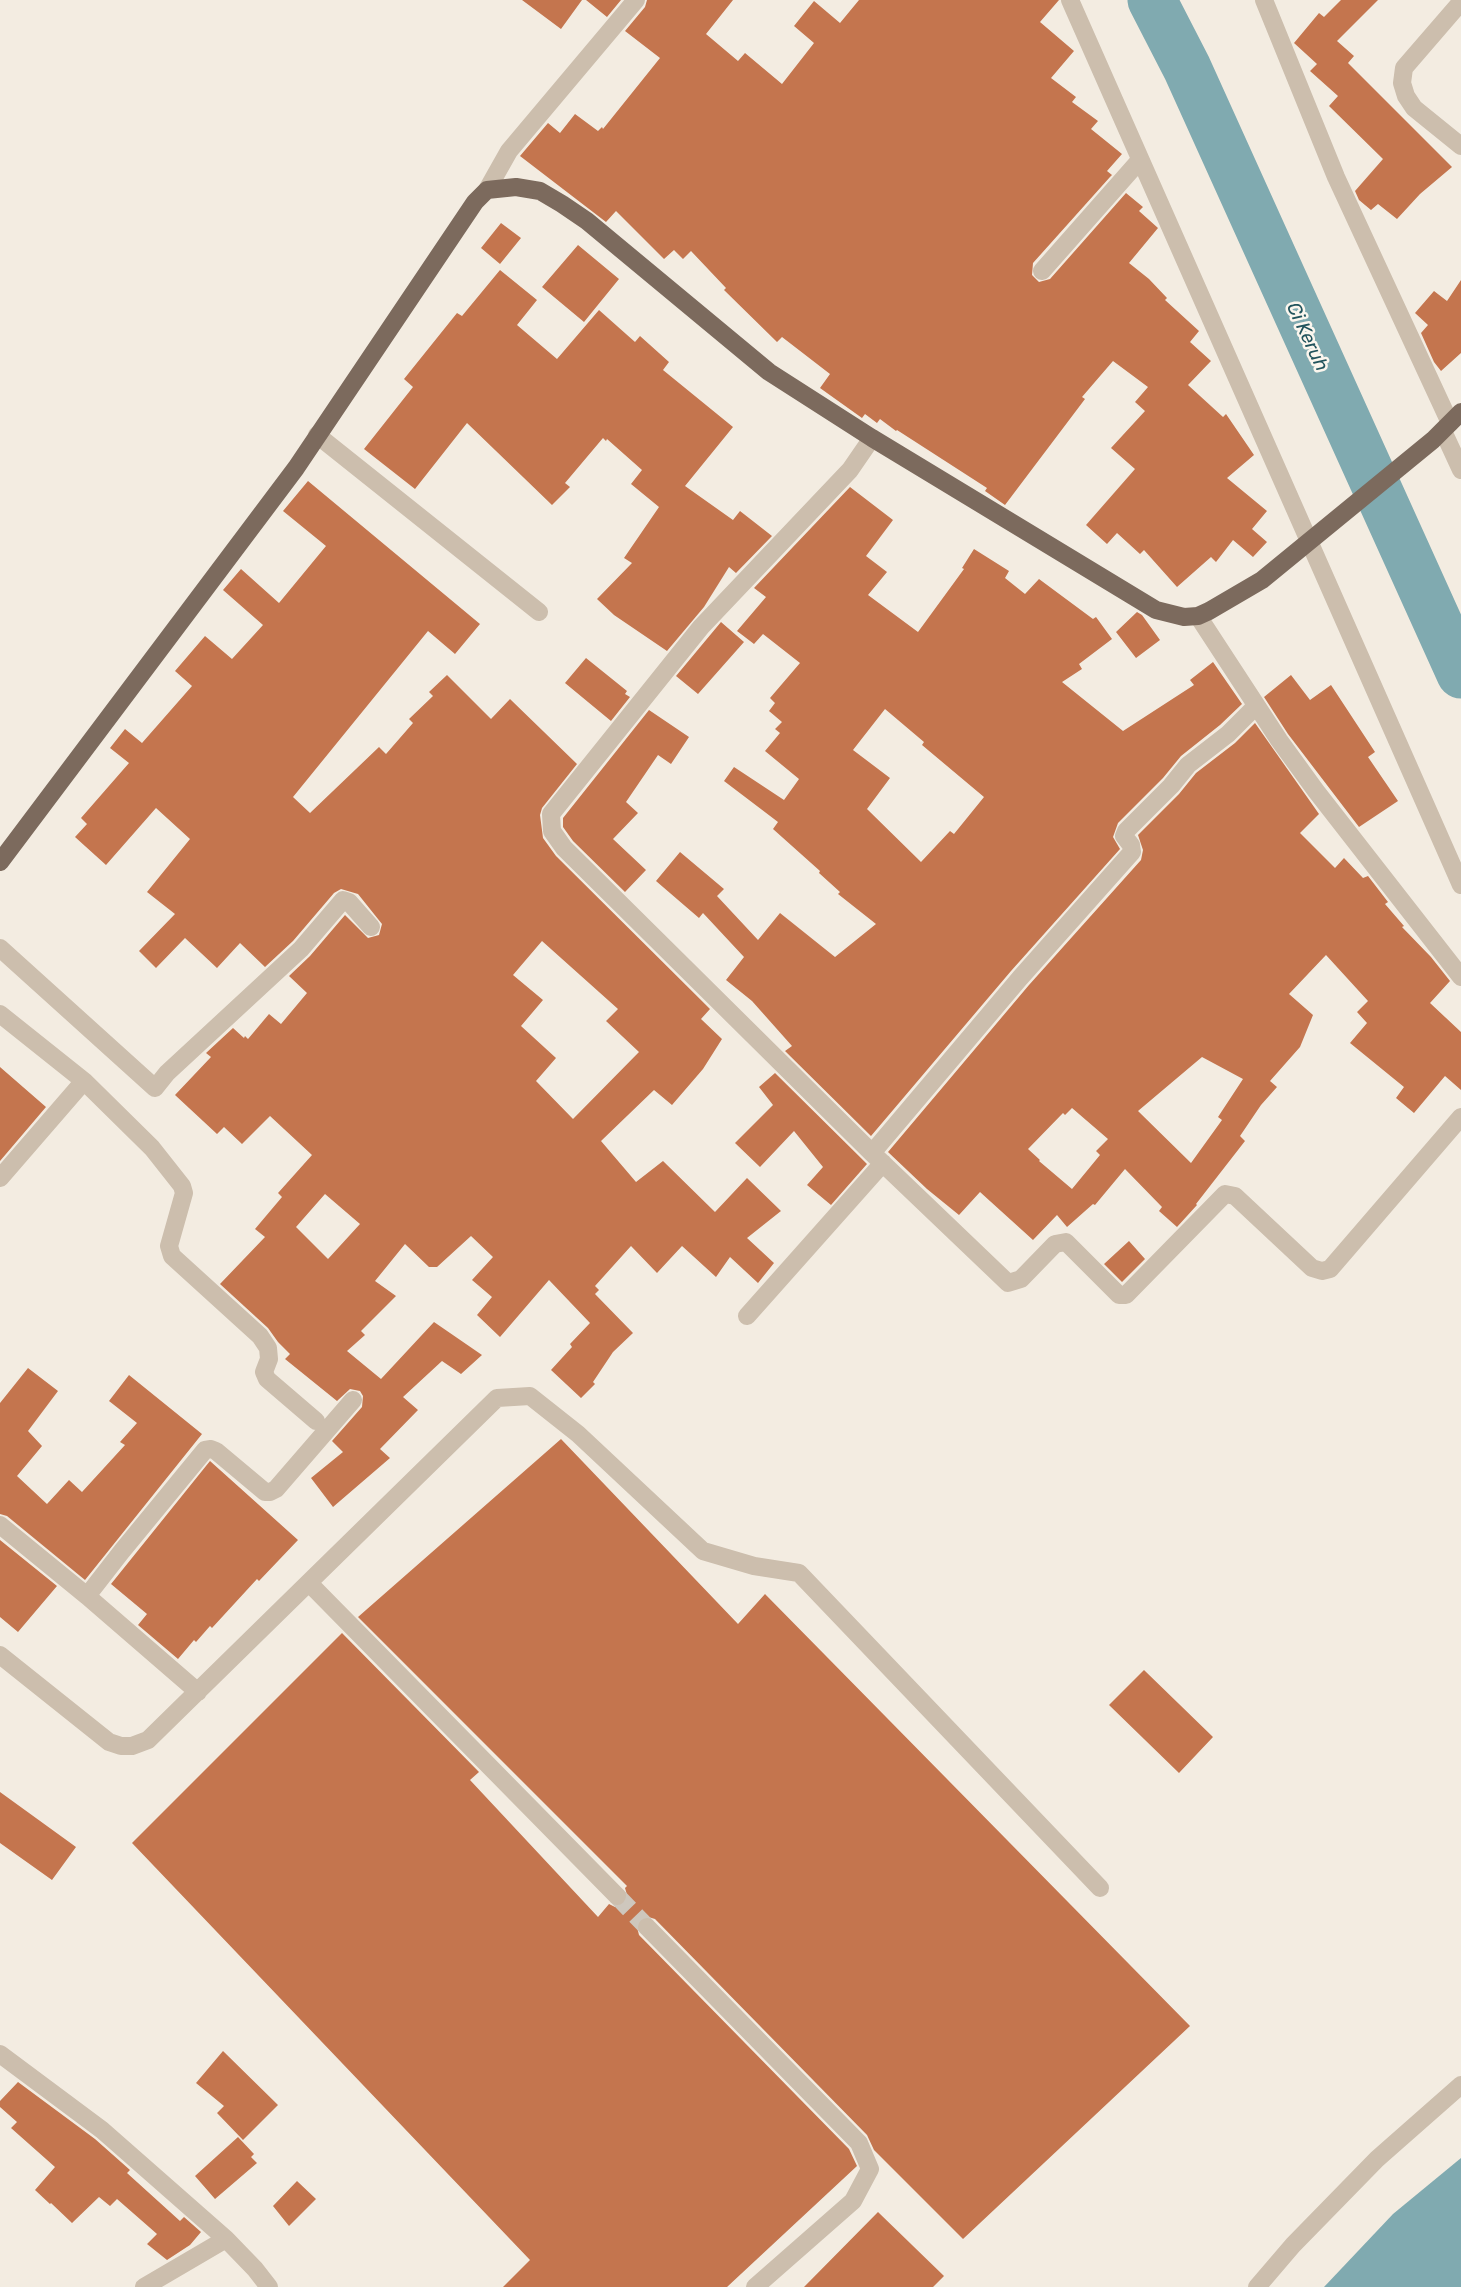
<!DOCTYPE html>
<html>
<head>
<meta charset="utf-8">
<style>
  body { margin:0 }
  canvas { display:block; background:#f3ece1 }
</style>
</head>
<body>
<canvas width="1461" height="2287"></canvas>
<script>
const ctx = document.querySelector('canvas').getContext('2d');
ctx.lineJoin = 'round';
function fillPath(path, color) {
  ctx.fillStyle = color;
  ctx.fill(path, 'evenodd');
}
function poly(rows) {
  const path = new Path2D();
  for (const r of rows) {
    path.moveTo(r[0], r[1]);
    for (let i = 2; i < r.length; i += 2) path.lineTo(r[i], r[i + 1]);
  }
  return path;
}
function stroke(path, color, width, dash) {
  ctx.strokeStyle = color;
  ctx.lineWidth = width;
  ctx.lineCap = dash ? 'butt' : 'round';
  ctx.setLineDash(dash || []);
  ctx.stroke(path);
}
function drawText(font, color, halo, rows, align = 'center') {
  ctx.font = font + ' Rubik,sans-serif';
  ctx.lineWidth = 5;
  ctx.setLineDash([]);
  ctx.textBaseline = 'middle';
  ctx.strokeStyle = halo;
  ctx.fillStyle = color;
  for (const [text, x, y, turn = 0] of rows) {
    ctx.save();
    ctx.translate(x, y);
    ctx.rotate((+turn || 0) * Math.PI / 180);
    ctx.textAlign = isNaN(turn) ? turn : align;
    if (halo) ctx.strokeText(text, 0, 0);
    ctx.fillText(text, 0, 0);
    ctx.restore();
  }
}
fillPath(poly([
  [1461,2158,1461,2287,1324,2287,1393,2214]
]), '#80aab0');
stroke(poly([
  [1152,0,1187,68,1461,674]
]), '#80aab0', 49);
fillPath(poly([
  [522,0,582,0,561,29],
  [586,0,621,0,607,17],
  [647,0,733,0,706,34,738,61,745,53,782,84,814,43,794,26,814,1,840,23,859,0,1059,0,1040,22,1074,51,1051,78,1076,97,1072,102,1098,121,1091,129,1122,154,1107,171,1112,175,1110,177,1033,263,1032,275,1039,282,1050,279,1126,193,1143,207,1139,211,1158,228,1129,263,1149,279,1167,298,1165,300,1199,331,1190,342,1211,361,1188,385,1223,417,1226,414,1254,455,1227,478,1267,511,1252,529,1267,542,1253,557,1233,540,1216,562,1211,557,1177,587,1144,550,1140,554,1117,533,1107,544,1086,525,1135,469,1111,448,1145,411,1135,402,1148,387,1113,361,1082,397,1085,399,1005,505,985,491,987,488,897,430,896,431,880,419,877,423,865,414,862,418,820,388,830,374,782,337,777,342,724,290,726,288,691,251,683,259,674,250,664,259,616,211,606,222,520,156,548,123,560,133,575,114,598,131,602,127,603,129,660,58,625,31,645,7],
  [1341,0,1378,0,1337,41,1354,56,1348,63,1452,167,1420,194,1397,219,1378,204,1371,210,1359,200,1355,191,1383,159,1329,106,1338,96,1310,71,1317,64,1294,43,1319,13,1324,17],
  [501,223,521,238,500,264,481,248],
  [578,245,619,279,584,322,542,287],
  [500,270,537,300,517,325,557,359,599,310,635,342,640,336,669,362,663,370,733,427,685,486,733,520,740,511,772,536,736,573,729,567,704,607,667,651,614,615,597,599,632,563,624,558,659,507,631,484,642,470,607,439,606,441,603,438,565,483,570,487,552,505,467,423,415,489,364,449,413,387,404,379,457,313,462,316],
  [1461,280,1461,353,1441,371,1434,362,1421,333,1428,325,1415,313,1434,291,1447,301],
  [308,481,480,624,455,654,428,631,293,797,310,813,379,747,386,754,413,723,409,719,433,696,429,692,447,675,491,719,510,699,577,764,542,808,540,815,543,838,556,856,710,1009,701,1019,722,1039,703,1069,672,1105,654,1090,601,1141,636,1182,663,1161,715,1212,747,1178,781,1211,747,1238,774,1263,758,1283,730,1257,716,1277,682,1246,657,1273,631,1246,595,1286,599,1290,595,1294,633,1333,613,1352,593,1382,595,1384,581,1398,551,1370,572,1347,570,1344,590,1323,549,1280,500,1337,477,1315,492,1297,472,1280,493,1257,471,1236,437,1267,429,1267,405,1244,375,1281,396,1296,361,1331,365,1335,347,1351,381,1379,434,1322,482,1355,461,1374,442,1361,403,1397,418,1410,380,1449,390,1458,333,1507,311,1478,343,1452,332,1441,362,1407,363,1396,360,1391,350,1389,337,1401,285,1359,290,1354,278,1342,268,1328,220,1284,265,1237,255,1229,282,1197,278,1193,312,1155,270,1116,242,1144,224,1127,217,1134,175,1095,211,1057,206,1053,233,1028,244,1038,245,1036,248,1039,269,1014,281,1024,307,993,289,976,310,956,345,915,368,938,379,935,382,924,358,894,341,889,334,893,293,941,265,967,240,943,217,968,185,938,156,968,139,951,175,914,147,892,190,839,156,808,106,865,75,837,87,824,81,818,129,763,110,748,125,729,142,743,192,686,175,671,205,636,232,659,263,625,223,590,241,569,279,603,326,546,283,511],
  [542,941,618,1009,606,1021,639,1052,573,1119,536,1081,556,1058,521,1026,543,1000,513,975],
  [325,1194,360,1224,328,1259,296,1227],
  [850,487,893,520,866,556,887,572,868,595,918,632,964,569,962,568,974,549,1009,571,1005,578,1025,594,1039,579,1093,619,1096,617,1112,639,1079,664,1082,669,1062,682,1123,731,1194,685,1190,680,1213,662,1242,704,1220,725,1181,756,1163,778,1118,823,1113,837,1120,849,1011,971,871,1136,785,1051,792,1046,752,1001,726,980,744,957,703,913,699,918,656,881,680,852,724,889,717,896,758,940,780,913,835,957,876,924,838,894,840,892,819,873,820,871,773,829,778,822,724,781,734,767,784,800,799,779,765,751,780,733,775,729,782,722,769,711,775,703,770,698,800,663,763,634,754,644,737,631,766,597,754,588],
  [885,709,924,742,922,745,984,797,954,834,950,831,921,862,867,809,890,778,853,750],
  [1137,612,1142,615,1160,640,1136,658,1116,632],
  [721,622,744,642,698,694,676,676],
  [586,658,627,691,625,694,630,697,611,721,565,683],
  [1291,675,1310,700,1331,685,1375,752,1368,757,1398,801,1359,827,1288,734,1264,697],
  [649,710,689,737,671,764,658,755,626,802,638,813,613,839,646,870,625,892,573,841,563,827,563,818],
  [1255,723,1319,814,1300,833,1335,868,1344,858,1363,878,1368,876,1388,902,1385,904,1404,926,1402,927,1431,957,1450,981,1430,1003,1461,1032,1461,1090,1445,1076,1414,1113,1396,1098,1404,1087,1350,1043,1367,1023,1357,1012,1368,1001,1326,955,1289,994,1313,1015,1300,1047,1270,1081,1277,1087,1261,1105,1240,1136,1245,1141,1196,1204,1197,1205,1177,1227,1159,1211,1162,1207,1125,1169,1095,1205,1093,1204,1067,1227,1057,1215,1033,1240,980,1192,959,1215,927,1189,888,1152,1029,985,1141,860,1143,850,1138,835,1179,794,1196,773,1235,743],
  [1202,1057,1243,1079,1218,1117,1222,1120,1191,1163,1138,1111],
  [1072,1108,1108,1139,1096,1151,1100,1155,1072,1189,1039,1161,1040,1160,1028,1149,1063,1113,1065,1115],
  [0,1067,46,1107,0,1161],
  [775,1073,867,1164,831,1205,807,1185,823,1167,794,1131,760,1167,735,1143,773,1105,759,1087],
  [1129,1241,1145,1259,1122,1282,1104,1264],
  [28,1368,58,1391,28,1431,42,1446,17,1476,47,1504,69,1480,82,1492,125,1445,120,1442,137,1423,109,1401,129,1375,202,1434,85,1580,7,1516,0,1514,0,1403],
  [561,1439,738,1624,765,1594,1190,2026,963,2239,874,2150,867,2135,655,1919,645,1916,636,1923,639,1935,849,2149,857,2166,727,2287,503,2287,530,2260,132,1843,342,1633,479,1772,470,1780,598,1917,609,1904,615,1907,624,1905,628,1898,625,1888,627,1886,358,1617],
  [210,1461,298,1540,259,1581,257,1579,212,1628,210,1626,196,1642,194,1640,178,1659,138,1625,147,1614,111,1584],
  [0,1540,57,1586,18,1632,0,1617],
  [1144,1670,1213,1737,1179,1773,1109,1705],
  [0,1792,76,1847,52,1880,0,1843],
  [223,2051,278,2105,243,2140,217,2113,224,2106,196,2083],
  [18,2082,95,2139,130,2170,127,2173,180,2221,184,2217,201,2232,190,2245,167,2260,147,2244,157,2234,117,2199,110,2206,99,2197,72,2223,51,2203,50,2204,35,2190,55,2167,11,2128,17,2122,0,2107,0,2101],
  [238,2137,254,2154,251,2157,257,2163,215,2199,195,2176],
  [297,2181,316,2199,289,2226,273,2206],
  [878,2212,944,2276,933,2287,804,2287]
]), '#c4754e');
stroke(poly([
  [617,1896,647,1927]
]), '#cec7bd', 18, [18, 9]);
stroke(poly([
  [1070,0,1461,885],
  [1264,0,1336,177,1450,423],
  [1461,2,1404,68,1402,83,1406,96,1414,108,1461,146],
  [487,190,509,151,636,0],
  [1042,271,1140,160],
  [1443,431,1461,470],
  [317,435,539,612],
  [872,438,850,470,701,627,551,814,552,831,564,848,872,1153,1008,1283,1021,1279,1055,1244,1066,1242,1119,1295,1126,1295,1225,1194,1235,1196,1312,1268,1322,1271,1330,1269,1461,1117],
  [1198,616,1279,740,1316,791,1461,977],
  [0,948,155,1088,167,1073,301,949,343,900,349,902,371,927],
  [0,1014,84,1081,0,1178],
  [84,1081,152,1148,182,1186,184,1193,169,1246,172,1256,260,1336,268,1348,269,1359,264,1372,267,1379,316,1421],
  [872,1153,1020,978,1132,852,1131,845,1124,836,1126,831,1171,786,1188,765,1228,734,1256,706],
  [747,1316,883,1163],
  [0,1525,87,1596],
  [309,1583,617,1896],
  [0,1655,109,1742,121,1746,132,1746,148,1740,497,1398,530,1396,578,1434,703,1551,754,1566,799,1573,1100,1888],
  [198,1692,87,1596,122,1551,205,1450,211,1449,216,1451,265,1492,270,1492,276,1489,353,1400],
  [647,1927,859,2143,870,2169,853,2201,755,2287],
  [0,2054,102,2130,226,2239,255,2269,269,2287],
  [144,2287,226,2239],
  [1257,2287,1293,2245,1377,2159,1461,2085]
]), '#ccbead', 18);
stroke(poly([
  [0,862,296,468,475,202,487,190,516,187,540,191,562,204,587,221,769,372,872,438,1156,610,1184,617,1198,616,1209,611,1262,580,1433,440,1461,412]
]), '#7c6a5d', 18);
drawText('italic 19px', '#21535c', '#fbf6ee', [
  ["Ci Keruh",1307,337,65]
]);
</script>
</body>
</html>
